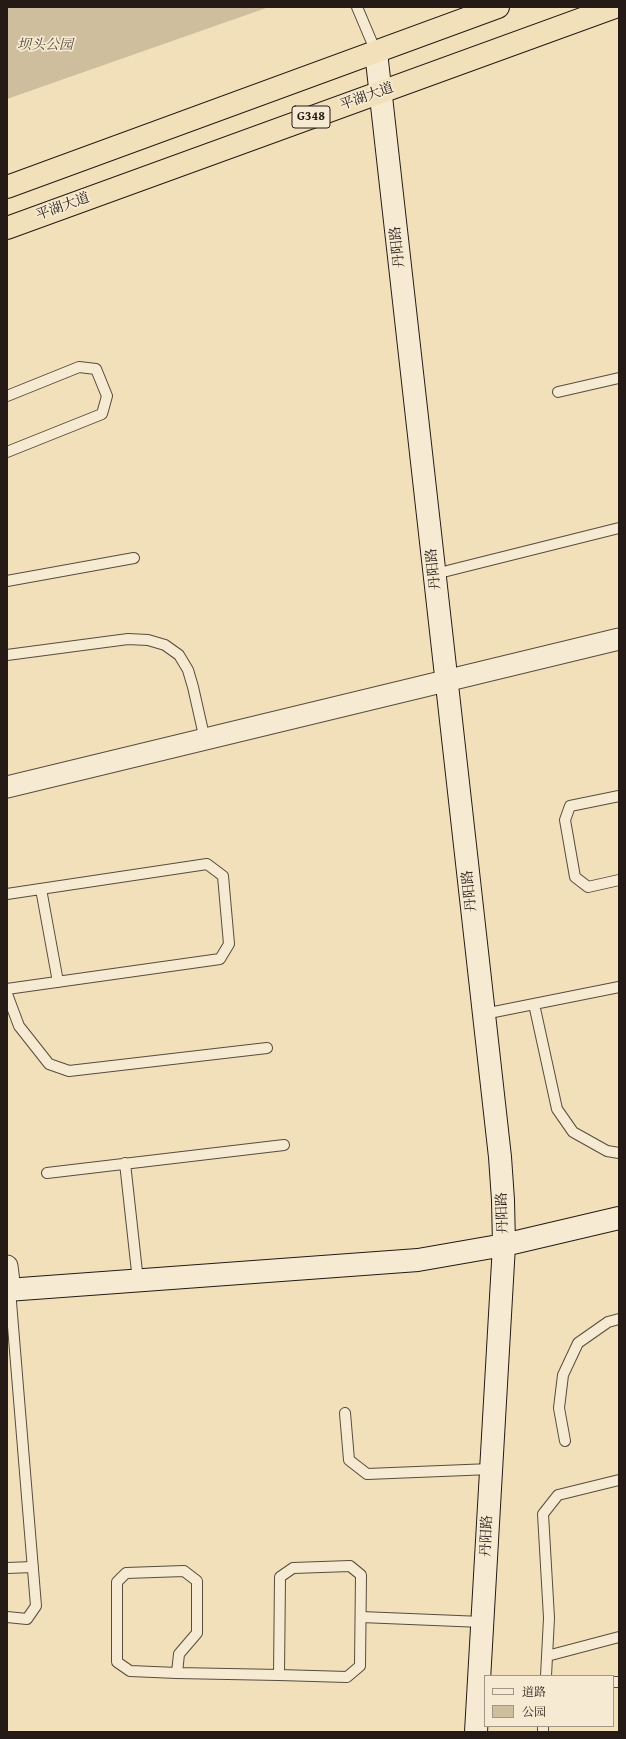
<!DOCTYPE html>
<html>
<head>
<meta charset="utf-8">
<style>
  body { margin:0 }
  #map { position:relative; width:626px; height:1739px; overflow:hidden; background:#f1e0ba; font-family:"Gentium Book Plus","Noto Serif SC",serif }
  canvas { display:block }
  .frame { position:absolute; inset:0; border:8px solid #251a15; pointer-events:none }
  .legend { position:absolute; left:484px; top:1675px; width:130px; height:52px; box-sizing:border-box; background:#f6ebd2; border:1px solid #a29786; margin:0; padding:5px 7px; list-style:none; font-size:12px; color:#251a15 }
  .legend li { display:flex; align-items:center; gap:8px; height:20px }
  .legend b { width:20px; border:1px solid #a29786 }
</style>
</head>
<body>
<div id="map">
<canvas width="626" height="1739"></canvas>
<div class="frame"></div>
<ul class="legend">
<li><b style="height:5px;background:#f6ebd2"></b>道路</li>
<li><b style="height:11px;background:#cebe9e"></b>公园</li>
</ul>
</div>
<script>
const ctx = document.querySelector('canvas').getContext('2d');
ctx.lineJoin = 'round';
function fillPath(path, color) {
  ctx.fillStyle = color;
  ctx.fill(path, 'evenodd');
}
function poly(rows) {
  const path = new Path2D();
  for (const r of rows) {
    path.moveTo(r[0], r[1]);
    for (let i = 2; i < r.length; i += 2) path.lineTo(r[i], r[i + 1]);
  }
  return path;
}
function stroke(path, color, width, dash) {
  ctx.strokeStyle = color;
  ctx.lineWidth = width;
  ctx.lineCap = dash ? 'butt' : 'round';
  ctx.setLineDash(dash || []);
  ctx.stroke(path);
}
function drawText(font, color, halo, rows, align = 'center') {
  ctx.font = font + ' "Gentium Book Plus","Noto Serif SC",serif';
  ctx.lineWidth = 3.5;
  ctx.setLineDash([]);
  ctx.textBaseline = 'middle';
  ctx.strokeStyle = halo;
  ctx.fillStyle = color;
  for (const [text, x, y, turn = 0] of rows) {
    ctx.save();
    ctx.translate(x, y);
    ctx.rotate((+turn || 0) * Math.PI / 180);
    ctx.textAlign = isNaN(turn) ? turn : align;
    if (halo) ctx.strokeText(text, 0, 0);
    ctx.fillText(text, 0, 0);
    ctx.restore();
  }
}
fillPath(poly([
  [7,7,269,7,7,99]
]), '#cebe9e');
const service = poly([
  [357,7,376,52],
  [558,392,619,378],
  [7,396,79,367,96,369,107,396,102,414,7,452],
  [435,574,619,528],
  [7,581,134,558],
  [7,655,128,639,148,640,165,645,179,655,188,670,193,687,205,740],
  [619,796,570,806,565,820,575,877,588,887,619,880],
  [41,889,58,982],
  [7,894,207,864,223,876,229,944,220,959,7,989],
  [7,994,19,1026,49,1064,69,1071,267,1048],
  [534,1004,557,1109,573,1132,607,1151,619,1153],
  [484,1014,619,987],
  [125,1163,138,1281],
  [47,1173,284,1145],
  [345,1413,349,1460,367,1474,491,1469],
  [565,1441,559,1408,563,1375,578,1343,608,1322,619,1319],
  [7,1568,33,1567],
  [7,1617,27,1619,36,1606,10,1290],
  [361,1617,482,1622],
  [547,1656,619,1637],
  [177,1673,179,1654,197,1633,197,1581,184,1571,126,1573,117,1582,117,1662,130,1671,177,1673,279,1675,347,1677,360,1666,361,1575,350,1566,293,1568,280,1577,279,1675],
  [546,1676,549,1618,543,1514,558,1495,619,1480],
  [613,1682,619,1682],
  [543,1732,543,1726]
]);
const minor = poly([
  [7,787,619,639],
  [7,1266,10,1290]
]);
const secondary = poly([
  [376,52,500,1157,503,1200,504,1245,476,1732],
  [7,1290,418,1260,504,1245,619,1218]
]);
const trunk = poly([
  [7,187,498,7],
  [7,228,615,7]
]);
stroke(service, '#584c3e', 12);
stroke(minor, '#584c3e', 23);
stroke(secondary, '#251a15', 24);
stroke(trunk, '#251a15', 24);
stroke(service, '#f6ebd2', 10);
stroke(minor, '#f6ebd2', 21);
stroke(secondary, '#f6ebd2', 22);
stroke(trunk, '#f1e0ba', 22);
for (const [x, y, w] of [
  [311,117,38]
]) {
  const box = new Path2D();
  box.roundRect(x - w / 2, y - 11, w, 22, 3);
  ctx.fillStyle = '#f6ebd2';
  ctx.fill(box);
  stroke(box, '#251a15', 1);
}
drawText('bold 13px', '#251a15', null, [
  ["G348",311,117]
]);
drawText('italic 14px', '#584b3e', '#f6ebd2', [
  ["坝头公园",45,45]
]);
drawText('14px', '#251a15', '#f6ebd2', [
  ["平湖大道",367,97,-20],
  ["平湖大道",63,207,-20],
  ["丹阳路",398,247,-96],
  ["丹阳路",434,569,-96],
  ["丹阳路",470,891,-96],
  ["丹阳路",503,1213,-92],
  ["丹阳路",487,1536,-87]
]);
</script>
</body>
</html>
